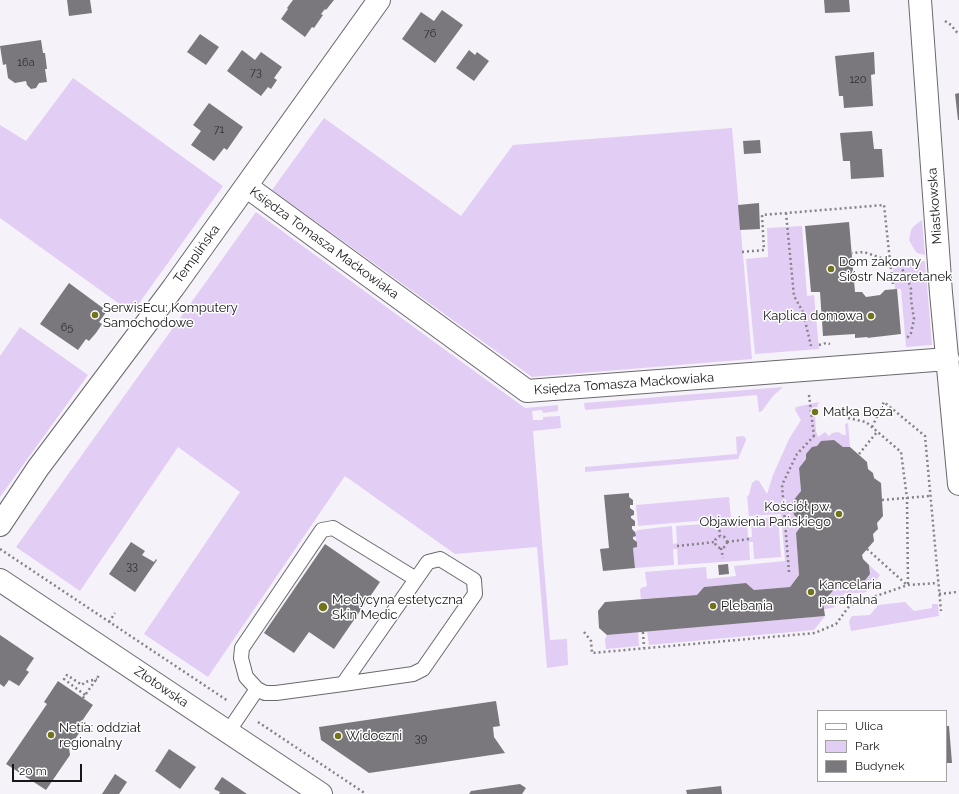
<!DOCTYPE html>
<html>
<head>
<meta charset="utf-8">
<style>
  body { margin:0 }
  #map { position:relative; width:959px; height:794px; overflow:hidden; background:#f6f2f9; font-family:Raleway,sans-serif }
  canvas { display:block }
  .legend { position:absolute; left:817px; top:710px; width:130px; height:72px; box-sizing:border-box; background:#fff; border:1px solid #a2a2a3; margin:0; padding:5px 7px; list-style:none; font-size:12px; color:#171618 }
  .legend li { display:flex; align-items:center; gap:8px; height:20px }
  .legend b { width:20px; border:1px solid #a2a2a3 }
  .scale { position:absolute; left:12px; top:764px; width:70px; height:18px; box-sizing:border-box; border:2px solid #171618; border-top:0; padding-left:5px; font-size:12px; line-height:14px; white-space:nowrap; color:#171618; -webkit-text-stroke:3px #fff; paint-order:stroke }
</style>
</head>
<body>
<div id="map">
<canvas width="959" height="794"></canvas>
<ul class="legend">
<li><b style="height:5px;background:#fff"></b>Ulica</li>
<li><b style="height:11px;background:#e2cdf5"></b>Park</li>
<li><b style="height:11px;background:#7b787d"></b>Budynek</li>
</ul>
<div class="scale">20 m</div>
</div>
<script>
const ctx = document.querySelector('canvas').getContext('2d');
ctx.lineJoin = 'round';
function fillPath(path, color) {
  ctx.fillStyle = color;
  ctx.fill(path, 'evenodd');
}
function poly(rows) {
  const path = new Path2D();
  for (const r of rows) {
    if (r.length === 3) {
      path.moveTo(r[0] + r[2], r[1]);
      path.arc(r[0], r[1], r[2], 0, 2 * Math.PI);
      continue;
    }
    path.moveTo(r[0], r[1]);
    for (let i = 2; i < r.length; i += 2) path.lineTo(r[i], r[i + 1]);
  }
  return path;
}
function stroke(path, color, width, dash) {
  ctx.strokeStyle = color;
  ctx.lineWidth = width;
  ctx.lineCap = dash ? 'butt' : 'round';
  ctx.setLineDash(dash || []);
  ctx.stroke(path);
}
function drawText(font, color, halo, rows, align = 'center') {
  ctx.font = font + ' Raleway,sans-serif';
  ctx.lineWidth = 3;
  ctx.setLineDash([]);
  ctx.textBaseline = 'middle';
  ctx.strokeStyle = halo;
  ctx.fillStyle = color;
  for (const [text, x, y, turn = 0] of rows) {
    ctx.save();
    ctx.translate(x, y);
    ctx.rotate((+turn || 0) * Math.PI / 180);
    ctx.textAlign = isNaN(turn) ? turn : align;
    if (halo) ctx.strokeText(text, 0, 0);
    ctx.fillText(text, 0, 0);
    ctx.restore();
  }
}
fillPath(poly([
  [73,78,223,186,132,313,0,218,0,125,26,141],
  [324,118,461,216,513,145,732,128,752,359,532,377,272,190],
  [256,212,525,408,558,405,558,411,543,413,542,410,532,411,533,420,543,420,543,417,560,416,561,428,533,431,550,640,567,639,568,665,547,668,537,547,455,554,345,476,208,677,144,634,240,492,178,447,80,591,16,547],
  [922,220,925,255,917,253,914,249,909,240,911,230,914,226],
  [802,226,807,296,814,295,819,349,755,354,746,259,768,257,767,228],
  [925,261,932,345,906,347,901,289,895,289,893,269,909,263],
  [20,327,88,375,0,497,0,356],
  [783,387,773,396,762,411,759,412,757,395,585,410,584,403],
  [819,402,815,412,816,431,818,437,825,432,829,436,832,433,838,432,843,435,846,435,845,424,848,423,850,447,806,459,799,468,801,491,792,507,794,515,801,521,801,526,796,533,799,575,790,587,754,590,746,583,704,587,697,595,641,599,640,590,641,588,647,586,645,572,706,567,707,579,736,576,734,566,785,561,781,514,749,516,747,496,749,495,752,483,756,480,759,481,767,494,773,475,789,439,801,420,795,410,796,407],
  [742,436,745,437,746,440,738,459,585,472,585,467,737,454,736,437],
  [729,497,731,518,638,526,636,505],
  [778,517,781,557,754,559,753,542,749,542,750,560,678,565,677,549,673,549,674,565,635,568,633,548,637,547,635,532,638,530,672,526,673,544,677,543,676,526,747,521,748,537,752,537,751,520],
  [869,565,880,575,868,591,863,593,845,593,837,605,832,608,824,609,823,602,838,585,863,583,870,574],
  [905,602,914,611,932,608,932,604,938,604,939,616,851,631,849,621,852,616,870,615,878,605],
  [825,616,814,630,649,645,647,631],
  [638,632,639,646,606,649,605,640,607,635]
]), '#e2cdf5');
fillPath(poly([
  [67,0,90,0,92,13,69,16],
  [293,0,334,0,326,10,325,9,321,14,323,15,314,28,312,27,305,37,281,19,288,9,287,8],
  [824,0,849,0,850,12,825,13],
  [442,10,463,25,435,63,402,39,421,12,434,21],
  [200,34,219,47,206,65,187,52],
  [41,40,43,53,45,53,47,69,45,69,47,82,39,83,36,88,31,89,27,85,26,81,15,83,8,78,6,64,3,65,0,46],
  [242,50,255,60,261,52,282,67,274,78,277,80,271,89,268,87,261,96,227,71],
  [469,50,475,55,477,52,489,61,474,81,456,68],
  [874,52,875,74,871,75,873,106,844,108,843,96,839,96,835,56],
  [959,93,959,120,958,120,955,94],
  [209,103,243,127,227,150,224,148,214,161,191,145,201,131,193,125],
  [872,131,874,149,882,149,884,177,851,179,850,161,843,161,840,133],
  [760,140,761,153,744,154,743,141],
  [759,203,760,229,740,230,738,205],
  [849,222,855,292,862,292,866,297,880,295,885,290,897,289,901,334,867,338,868,337,855,338,855,334,823,336,820,292,811,292,805,226],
  [69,283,107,311,99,322,102,324,96,333,89,341,86,339,78,350,40,324],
  [834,440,843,447,850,447,867,462,868,469,873,473,874,478,881,483,883,516,877,523,878,529,873,534,874,541,862,555,863,559,869,565,870,574,863,583,838,585,823,602,825,616,607,635,599,628,598,611,605,602,697,595,704,587,746,583,754,590,790,587,799,575,796,533,801,526,801,521,794,515,792,506,793,501,801,491,799,468,806,459,806,454,812,447,817,446,821,441],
  [629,493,629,497,633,500,633,505,630,505,630,508,634,511,634,515,631,516,631,518,635,521,635,526,632,526,632,529,635,532,636,536,633,537,633,539,637,542,637,547,633,548,635,568,603,571,600,549,609,548,604,495],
  [131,542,145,551,142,555,154,562,156,559,157,560,135,592,109,574],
  [325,544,380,582,334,649,309,632,294,653,264,633],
  [728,564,729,574,719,575,718,565],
  [0,635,34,658,26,670,29,672,19,686,9,680,4,687,0,684],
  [58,681,93,705,82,721,86,723,69,748,70,755,46,790,6,764,47,704,44,702],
  [496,701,500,726,493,727,494,737,505,753,369,773,321,740,319,727],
  [946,726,949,726,952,763,946,763],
  [169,749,196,767,180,789,155,771],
  [115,774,127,782,119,794,102,794],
  [222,777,247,794,219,794,220,792,214,789],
  [520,784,526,788,522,794,469,794,471,791],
  [721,786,722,794,687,794,686,790]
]), '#7b787d');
const service = poly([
  [343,684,428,562,440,559,474,580,475,594,423,669,413,674,343,684,276,693,265,693,257,689,246,677,241,658,242,648,322,530,333,528,416,579],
  [228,732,257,689]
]);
const minor = poly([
  [920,0,941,293,959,484],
  [246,186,527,391,948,359],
  [0,525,38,468,173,288,379,0]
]);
const tertiary = poly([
  [0,580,321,794]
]);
stroke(service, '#6b686d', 16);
stroke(minor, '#6b686d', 24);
stroke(tertiary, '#6b686d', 24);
stroke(poly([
  [945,21,951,25,959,35],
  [786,213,794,296,803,312,811,346],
  [742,252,764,250,762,215,884,205,890,261,864,252,852,253],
  [897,261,907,277,911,289,911,300,914,319,911,333,907,338],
  [893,284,890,261,916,259],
  [819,345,826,343,830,344],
  [809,395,814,436],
  [848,418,866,422,901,452,907,498,908,585],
  [872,427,884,402,925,436,941,611],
  [859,454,877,432],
  [882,500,930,496],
  [719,525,720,536],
  [721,542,6],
  [727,542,749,539],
  [677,546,715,542],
  [721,548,723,558],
  [0,549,228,701],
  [867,549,907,585],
  [789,572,782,485,797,454,814,436,817,434],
  [939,594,957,592],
  [109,622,115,613],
  [584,632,591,641,592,653,815,633,836,624,850,605,908,585,938,583],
  [643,632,644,648],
  [85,695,64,679,67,675,82,685,85,682,97,679],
  [83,698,100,674],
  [258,722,366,794]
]), '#848286', 2.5, [2, 3]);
stroke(service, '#fff', 14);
stroke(minor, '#fff', 22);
stroke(tertiary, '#fff', 22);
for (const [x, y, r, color] of [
  [831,269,4,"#71741b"],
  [95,315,4,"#71741b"],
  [871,316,4,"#71741b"],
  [815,412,4,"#71741b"],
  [839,514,4,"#71741b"],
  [811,592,4,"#71741b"],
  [713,606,4,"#71741b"],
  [323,607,5,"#71741b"],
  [51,735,4,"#71741b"],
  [338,736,4,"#71741b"]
]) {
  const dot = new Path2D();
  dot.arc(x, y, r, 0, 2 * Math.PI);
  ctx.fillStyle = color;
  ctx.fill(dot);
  stroke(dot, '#fff', 1.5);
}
drawText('11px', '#302e31', null, [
  ["76",430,34],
  ["16a",26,63],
  ["73",256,73],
  ["120",858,80],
  ["71",219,130],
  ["65",67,328],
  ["33",132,567],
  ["39",421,739]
]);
drawText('13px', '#171618', '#fff', [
  ["Miastkowska",935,206,-94],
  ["Księdza Tomasza Maćkowiaka",324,243,36],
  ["Templińska",197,254,-54],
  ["Księdza Tomasza Maćkowiaka",624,384,-4],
  ["Złotowska",161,687,34]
]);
drawText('13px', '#171618', '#fff', [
  ["Dom zakonny",839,262],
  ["Sióstr Nazaretanek",839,277],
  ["SerwisEcu: Komputery",103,308],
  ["Samochodowe",103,323],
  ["Kaplica domowa",863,316,"right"],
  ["Matka Boża",823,412],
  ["Kościół pw.",831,507,"right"],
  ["Objawienia Pańskiego",831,522,"right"],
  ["Kancelaria",819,585],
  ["parafialna",819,600],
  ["Medycyna estetyczna",332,600],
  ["Skin Medic",332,615],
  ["Plebania",721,606],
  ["Netia: oddział",59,728],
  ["regionalny",59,743],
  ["Widoczni",346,736]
], 'left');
</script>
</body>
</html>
